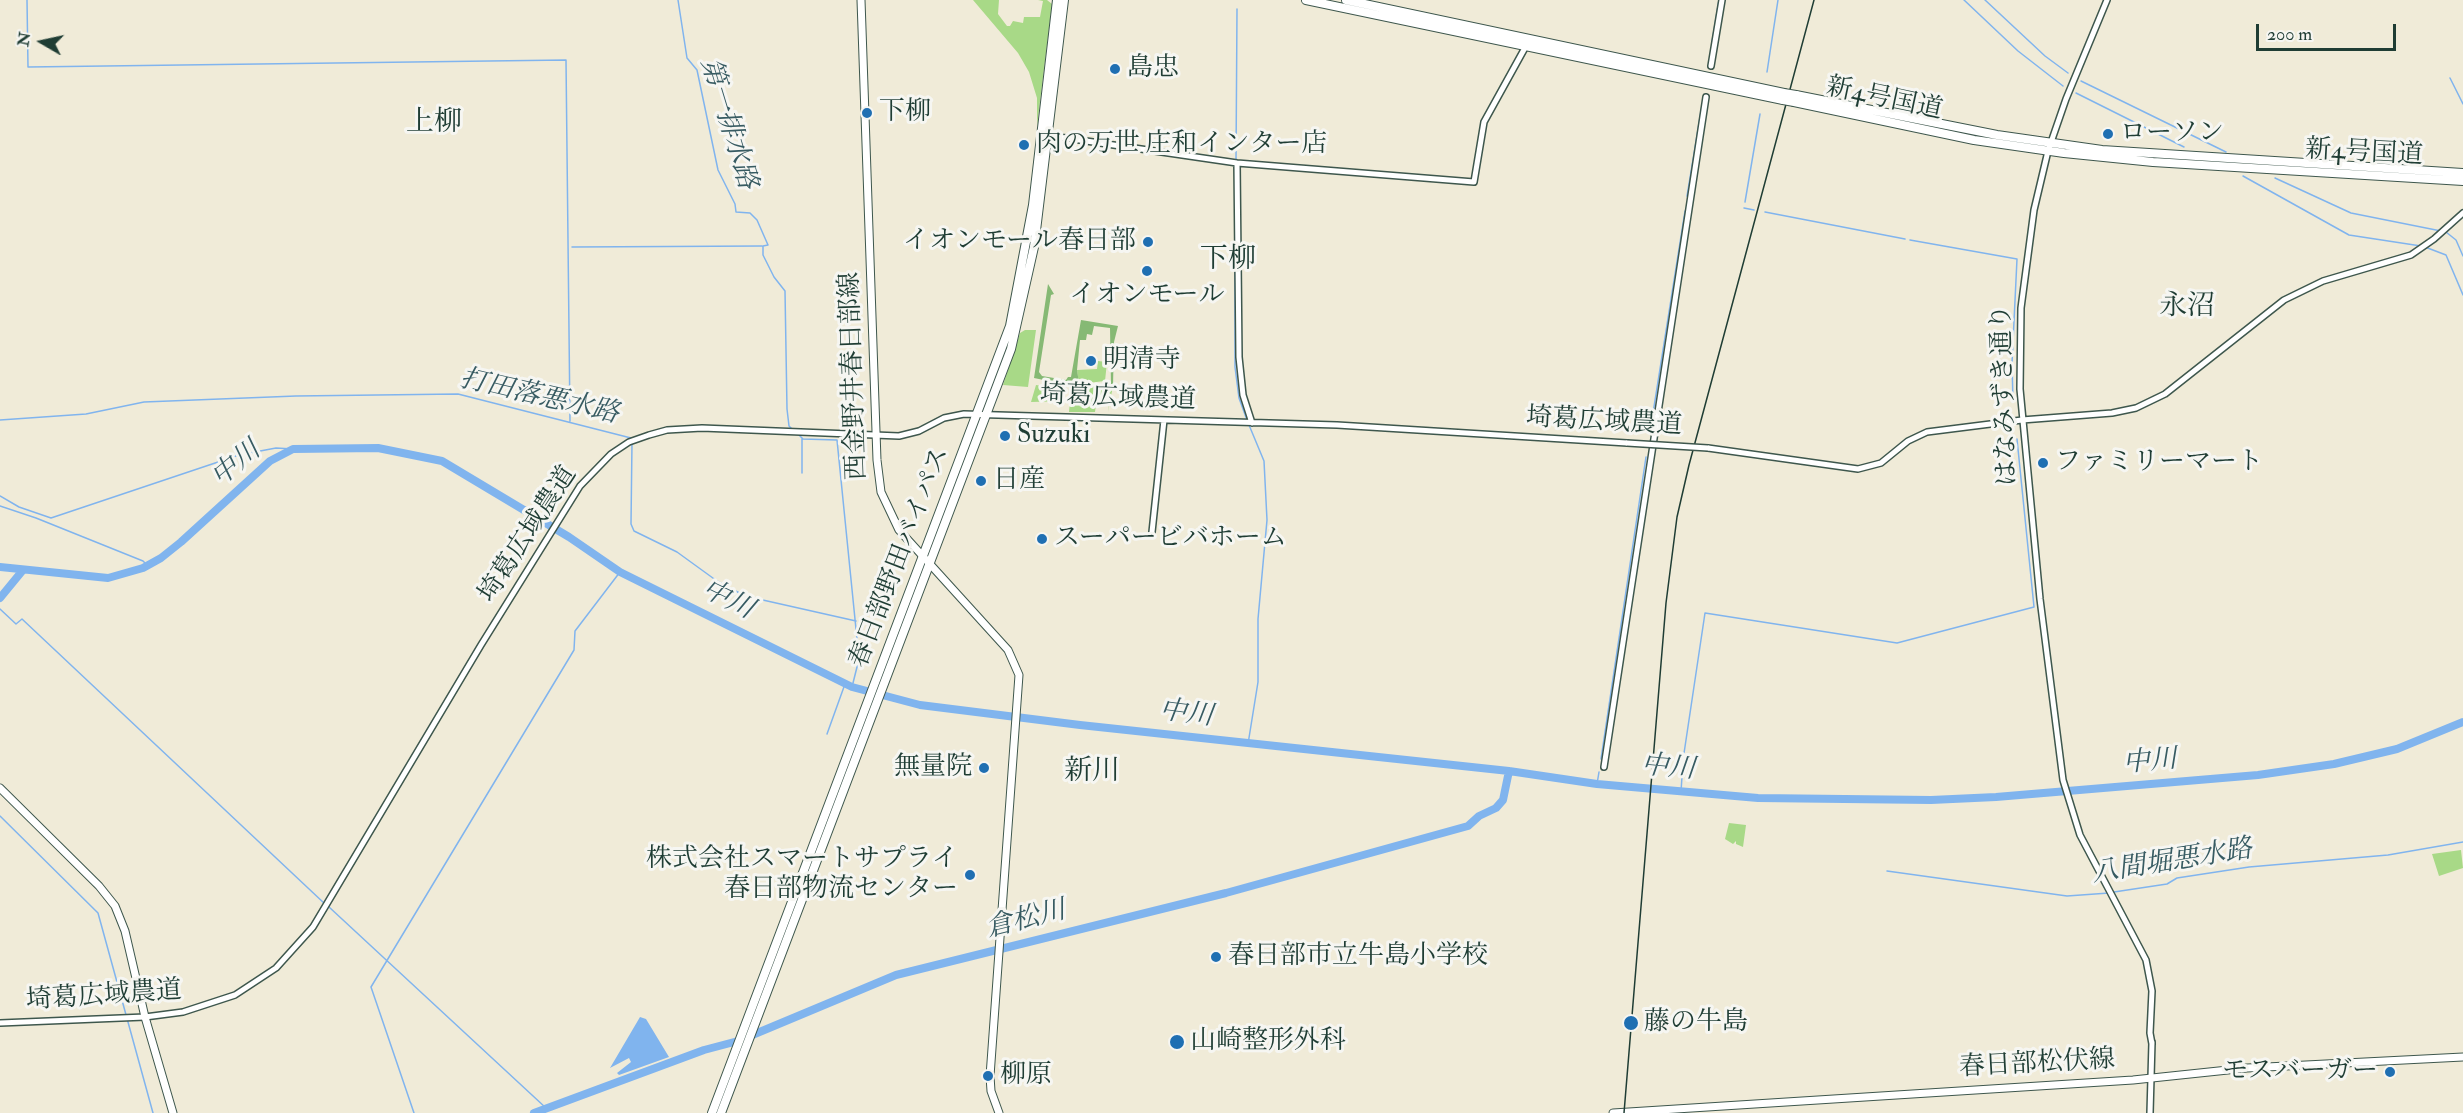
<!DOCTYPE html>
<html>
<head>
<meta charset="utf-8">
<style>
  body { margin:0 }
  #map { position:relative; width:2463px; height:1113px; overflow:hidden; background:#f0ebd8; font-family:"IM FELL Double Pica",serif }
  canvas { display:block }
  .north { position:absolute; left:12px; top:12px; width:60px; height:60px; -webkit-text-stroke:4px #f6f6f2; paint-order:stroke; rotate:279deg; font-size:16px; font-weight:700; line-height:24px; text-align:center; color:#1f3d34 }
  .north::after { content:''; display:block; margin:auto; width:21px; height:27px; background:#1f3d34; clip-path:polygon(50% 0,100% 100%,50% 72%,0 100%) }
  .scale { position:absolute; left:2256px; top:24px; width:140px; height:27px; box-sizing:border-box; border:3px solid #1f3d34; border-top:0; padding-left:8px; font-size:18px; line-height:21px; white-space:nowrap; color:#1f3d34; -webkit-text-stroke:4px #f6f6f2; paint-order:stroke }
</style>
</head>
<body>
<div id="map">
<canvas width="2463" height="1113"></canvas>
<div class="north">N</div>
<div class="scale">200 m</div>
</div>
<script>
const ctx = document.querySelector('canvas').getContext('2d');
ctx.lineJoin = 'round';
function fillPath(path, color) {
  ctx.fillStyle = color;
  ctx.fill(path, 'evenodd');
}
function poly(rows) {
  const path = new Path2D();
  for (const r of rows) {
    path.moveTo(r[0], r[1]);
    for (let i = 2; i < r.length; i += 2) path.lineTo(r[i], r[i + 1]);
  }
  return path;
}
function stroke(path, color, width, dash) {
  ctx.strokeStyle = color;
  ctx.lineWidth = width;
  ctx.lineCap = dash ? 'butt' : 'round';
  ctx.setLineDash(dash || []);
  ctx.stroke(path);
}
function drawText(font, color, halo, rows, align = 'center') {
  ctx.font = font + ' "IM FELL Double Pica","Noto Serif JP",serif';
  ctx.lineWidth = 6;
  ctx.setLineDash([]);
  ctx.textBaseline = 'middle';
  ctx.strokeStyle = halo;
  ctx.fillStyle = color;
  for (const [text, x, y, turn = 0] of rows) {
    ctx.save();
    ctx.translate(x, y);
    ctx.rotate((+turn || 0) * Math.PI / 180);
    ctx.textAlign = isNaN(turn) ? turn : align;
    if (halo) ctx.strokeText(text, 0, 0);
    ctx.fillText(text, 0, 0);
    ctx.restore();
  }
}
fillPath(poly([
  [973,0,999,0,998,14,1007,26,1010,26,1013,21,1023,23,1024,17,1040,17,1043,1,1038,0,1047,0,1052,4,1037,126,1037,98,1029,72,1018,53],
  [1025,330,1036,330,1028,387,1003,385,1020,333],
  [1098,361,1107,362,1105,381,1079,384,1077,370,1097,369],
  [1036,385,1063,389,1065,401,1031,402],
  [1089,386,1113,386,1108,412,1109,404,1100,403,1097,397,1095,412,1069,412,1071,389],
  [1729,823,1746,825,1743,847,1736,844,1736,841,1733,844,1725,839],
  [2461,850,2463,868,2439,876,2432,854]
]), '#a8d987');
fillPath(poly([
  [1048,284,1054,294,1051,295,1039,372,1042,376,1066,380,1068,377,1071,377,1081,320,1118,326,1114,342,1113,386,1111,386,1110,328,1094,326,1092,335,1087,334,1086,340,1080,340,1077,370,1079,383,1068,385,1034,378]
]), '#86b974');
fillPath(poly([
  [640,1017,646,1019,669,1057,619,1075,617,1073,631,1062,629,1058,610,1068]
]), '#80b4ee');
stroke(poly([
  [27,0,28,67,566,60,570,421],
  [678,0,687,58,697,70,718,170,735,204,736,212,750,213,757,220,768,245,763,246,763,255,774,277,785,291,787,409,789,426,792,429],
  [1964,0,2018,51,2063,86],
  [1985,0,2045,56,2068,73],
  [1712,42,1719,0],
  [1767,72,1778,0],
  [2450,78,2463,104],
  [2081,81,2226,152],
  [2076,93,2184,147],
  [1236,161,1237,9],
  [2243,176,2349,235,2421,246],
  [2275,178,2351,213,2441,231],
  [1687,196,1702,105],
  [1745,202,1760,114],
  [1744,208,1754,210],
  [1765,212,1905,239],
  [2446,232,2456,240,2463,256],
  [1910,240,2017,259,2012,363,2013,402],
  [572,247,762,246],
  [2425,247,2446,255,2463,295],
  [1235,256,1235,367,1239,398,1247,420],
  [0,420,86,414,144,402,296,396,458,394,631,438],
  [1650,432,1685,211],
  [798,434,803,439,837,440,859,659,852,687],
  [802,439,802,473],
  [632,442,631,524,634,531,677,552,717,581,745,596,856,621],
  [0,496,19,507,51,518,239,455,276,448,293,449],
  [0,506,36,518,143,561,148,566],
  [0,609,16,624,22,619,325,904],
  [827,734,845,684],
  [1248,744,1258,682,1258,619,1267,520,1264,461,1249,425],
  [1601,759,1646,457],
  [1597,784,1599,772],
  [1681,792,1683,760,1705,613,1897,643,2034,607,2017,439],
  [0,816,98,913,153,1113],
  [1887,871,2067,896,2109,893],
  [2114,892,2167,884,2177,878,2249,867,2388,855,2463,842],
  [329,907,546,1108],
  [414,1113,371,987,574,650,575,631,620,572]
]), '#80b4ee', 1.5);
stroke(poly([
  [0,567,108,578,143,568,161,558,181,542,270,461,293,449,378,448,442,461,569,537,620,572,852,687,920,705,1080,725,1509,771,1597,784,1758,798,1931,800,1996,797,2258,775,2334,764,2397,749,2463,722],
  [0,598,23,570],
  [534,1113,704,1050,738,1041,896,975,1226,893,1468,826,1479,816,1496,808,1503,800,1509,771]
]), '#80b4ee', 8);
const minor = poly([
  [2107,0,2066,99,2048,151,2034,210,2021,308,2020,389,2040,599,2063,780,2080,835,2146,960,2152,991,2150,1033,2152,1044],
  [1711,66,1722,0],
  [1045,135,1237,163,1474,182,1484,122,1526,46],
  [1237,163,1239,357,1243,395,1252,423],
  [1708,448,1858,469,1881,463,1908,441,1927,432,2022,420,2112,413,2136,408,2165,394,2284,300,2323,281,2411,255,2434,239,2463,213],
  [1152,532,1164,420],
  [1604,767,1706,97],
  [0,1023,145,1017,183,1012,235,995,276,968,313,927,481,645,580,486,611,454,629,442,649,435,667,430,702,428,899,436,919,431,944,418,964,414,1337,425,1627,443],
  [2150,1113,2152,1042]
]);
const major = poly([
  [861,0,877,460,881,492,899,530,1008,650,1019,675,990,1076,991,1091,999,1113],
  [0,788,99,886,115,906,125,931,145,1017,173,1113],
  [1613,1113,2133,1080,2247,1068,2463,1057]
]);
const highway = poly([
  [1306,0,1783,100],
  [1346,0,1784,93],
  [1796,95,1997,135,2102,150,2463,173],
  [1794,102,1974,140,2064,153,2153,162,2463,181],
  [712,1113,1010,326,1033,205,1057,0],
  [721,1113,1011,349,1034,247,1064,0]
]);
stroke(minor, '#3e574d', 8);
stroke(major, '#3e574d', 9);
stroke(highway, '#3e574d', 10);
stroke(minor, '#fff', 5);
stroke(major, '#fff', 7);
stroke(highway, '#fff', 8);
stroke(poly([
  [1624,1113,1666,603,1677,517,1689,465,1814,0]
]), '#1f3d34', 1.5);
const minorBridge = poly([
  [1627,443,1708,448]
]);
const highwayBridge = poly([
  [1784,93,1796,95],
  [1783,100,1794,102]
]);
stroke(minorBridge, '#3e574d', 8, []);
stroke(highwayBridge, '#3e574d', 10, []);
stroke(minorBridge, '#fff', 5);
stroke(highwayBridge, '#fff', 8);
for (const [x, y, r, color] of [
  [1115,69,6,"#1f6fb2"],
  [867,113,6,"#1f6fb2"],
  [2108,134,6,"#1f6fb2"],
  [1024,145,6,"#1f6fb2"],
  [1148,242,6,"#1f6fb2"],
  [1147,271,6,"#1f6fb2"],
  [1091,361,6,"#1f6fb2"],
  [1005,436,6,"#1f6fb2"],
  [2043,463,6,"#1f6fb2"],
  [981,481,6,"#1f6fb2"],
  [1042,539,6,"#1f6fb2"],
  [984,768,6,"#1f6fb2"],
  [970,875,6,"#1f6fb2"],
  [1216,957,6,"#1f6fb2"],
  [1631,1023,8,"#1f6fb2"],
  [1177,1042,8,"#1f6fb2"],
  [2390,1072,6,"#1f6fb2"],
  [988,1076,6,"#1f6fb2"]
]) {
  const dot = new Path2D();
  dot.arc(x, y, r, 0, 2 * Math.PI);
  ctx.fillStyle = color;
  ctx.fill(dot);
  stroke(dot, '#f6f6f2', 2);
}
drawText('26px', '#1f3d34', '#f6f6f2', [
  ["島忠",1127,69],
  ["下柳",879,113],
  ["ローソン",2120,134],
  ["肉の万世 庄和インター店",1036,145],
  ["イオンモール春日部",1136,242,"right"],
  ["イオンモール",1147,296,"center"],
  ["明清寺",1103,361],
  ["Suzuki",1017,436],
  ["ファミリーマート",2055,463],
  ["日産",993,481],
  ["スーパービバホーム",1054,539],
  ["無量院",972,768,"right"],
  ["株式会社スマートサプライ",958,860,"right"],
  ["春日部物流センター",958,890,"right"],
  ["春日部市立牛島小学校",1228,957],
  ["藤の牛島",1644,1023],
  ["山崎整形外科",1190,1042],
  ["モスバーガー",2378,1072,"right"],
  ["柳原",1000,1076]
], 'left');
drawText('26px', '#1f3d34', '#f6f6f2', [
  ["新4号国道",1884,100,12],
  ["新4号国道",2364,154,3],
  ["西金野井春日部線",855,376,-92],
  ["はなみずき通り",2006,395,-92],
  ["埼葛広域農道",1118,399,2],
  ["埼葛広域農道",1604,423,3],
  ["埼葛広域農道",529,535,-57],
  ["春日部野田バイパス",901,558,-69],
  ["埼葛広域農道",104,997,-4],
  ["春日部松伏線",2037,1065,-3]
]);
drawText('italic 27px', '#375b62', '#f6f6f2', [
  ["第一排水路",727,124,73],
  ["打田落悪水路",539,398,13],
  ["中川",237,465,-40],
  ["中川",727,601,26],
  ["中川",1186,715,7],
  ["中川",2150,763,-5],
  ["中川",1668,769,5],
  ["八間堀悪水路",2172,863,-9],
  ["倉松川",1026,921,-14]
]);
drawText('28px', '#1f3d34', '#f6f6f2', [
  ["上柳",434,124],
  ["下柳",1228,261],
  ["永沼",2187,308],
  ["新川",1092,773]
]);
</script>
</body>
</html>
